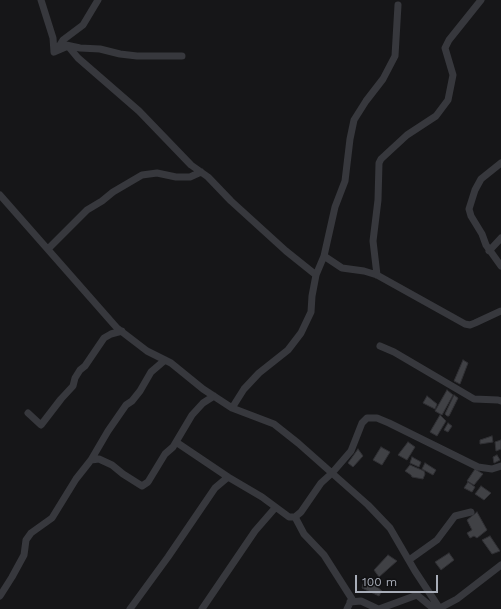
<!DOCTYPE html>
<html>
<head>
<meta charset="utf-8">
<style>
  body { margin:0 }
  #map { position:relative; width:501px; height:609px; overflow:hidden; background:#161618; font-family:"Work Sans",sans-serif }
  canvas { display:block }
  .scale { position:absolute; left:355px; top:575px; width:83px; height:18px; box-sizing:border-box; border:2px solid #a8adb8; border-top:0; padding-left:5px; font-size:12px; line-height:14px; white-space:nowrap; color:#a8adb8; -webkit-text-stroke:3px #111113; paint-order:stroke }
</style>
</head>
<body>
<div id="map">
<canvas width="501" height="609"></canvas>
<div class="scale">100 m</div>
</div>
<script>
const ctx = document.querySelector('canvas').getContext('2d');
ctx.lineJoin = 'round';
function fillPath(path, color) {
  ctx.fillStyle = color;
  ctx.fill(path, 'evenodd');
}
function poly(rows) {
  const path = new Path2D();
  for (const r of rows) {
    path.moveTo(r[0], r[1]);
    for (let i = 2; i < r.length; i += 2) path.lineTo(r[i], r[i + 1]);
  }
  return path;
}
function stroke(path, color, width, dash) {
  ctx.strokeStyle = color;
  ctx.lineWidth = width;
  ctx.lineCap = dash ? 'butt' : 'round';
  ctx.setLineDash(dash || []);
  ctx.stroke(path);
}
const building = poly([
  [463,360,468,363,460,384,454,381,463,360],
  [447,390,453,395,442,415,435,411,447,390],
  [454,395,458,398,449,416,447,416,445,414,454,395],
  [427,396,437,404,435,409,423,403,427,396],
  [440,415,446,421,437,436,430,432,440,415],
  [448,423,452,426,448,432,444,430,448,423],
  [492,436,493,442,480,444,480,440,492,436],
  [501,440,501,449,496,451,495,442,501,440],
  [408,442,415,447,407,460,398,455,408,442],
  [381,447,390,452,382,465,373,460,381,447],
  [358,449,363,456,353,467,348,463,358,449],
  [497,455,500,460,494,463,493,457,497,455],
  [412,457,421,462,419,467,410,463,412,457],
  [425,463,436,470,433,475,422,469,425,463],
  [410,465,424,471,425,474,423,479,412,477,411,475,405,471,410,465],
  [475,469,483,474,474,485,467,481,475,469],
  [468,482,475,487,472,492,464,488,468,482],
  [481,486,491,493,484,500,475,494,481,486],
  [477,512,487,530,477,538,474,536,470,538,467,533,472,530,467,520,477,512],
  [490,536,500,551,492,554,482,540,490,536],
  [449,553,454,560,441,570,435,562,449,553],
  [388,555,397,561,379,577,374,570,388,555],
  [368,579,382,591,379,596,362,588,363,584,368,579]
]);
fillPath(building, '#404145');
stroke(building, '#303034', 1);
stroke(poly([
  [41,0,53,38,54,52],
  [66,45,80,48,100,49,120,54,137,56,182,56],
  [58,48,63,40,83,25,98,0],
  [54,52,68,46,78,58,139,111,191,165,208,177,231,201,286,251,316,275],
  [501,163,481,179,475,190,469,209,471,216,482,234,486,245,501,266],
  [0,195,117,328,147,351,171,363,203,389,232,408,274,424,298,443,368,505,390,528,415,571,440,609],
  [48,249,87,210,102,201,113,192,142,175,157,173,176,177,190,177,201,172],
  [489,251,501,238],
  [324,256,342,268,364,271,377,275,465,324,470,325,475,323,501,311],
  [377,275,373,241,378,200,379,163,381,159,407,135,436,116,448,100,453,75,445,48,449,40,481,0],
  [380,346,394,352,474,399,498,400,501,401],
  [232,408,244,389,259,373,288,350,301,333,311,312,312,296,316,275,324,256,335,207,345,181,350,139,354,120,366,101,383,79,395,56,398,5],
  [28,413,41,425,61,399,73,386,75,378,80,370,85,366,104,338,111,334,122,331],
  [176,442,228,477,262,497,289,517,295,517,301,512,321,483,332,473,351,451,362,423,367,418,377,418,389,423,478,467,492,469,501,466],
  [91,460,108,431,126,405,132,401,140,391,151,372,165,360],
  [295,517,304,534,324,555,352,599,347,609],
  [409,560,437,540,455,516,471,512],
  [0,596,12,577,24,555,26,540,31,533,52,518,76,479,91,460,99,459,112,465,123,474,142,486,148,482,165,454,173,447,192,415,203,403,214,396],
  [350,602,361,601,378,609],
  [130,609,168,557,215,488,228,477],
  [202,609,255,531,275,508],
  [379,609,417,595,434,609],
  [438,609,457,599,501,565]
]), '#37383d', 7);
</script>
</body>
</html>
